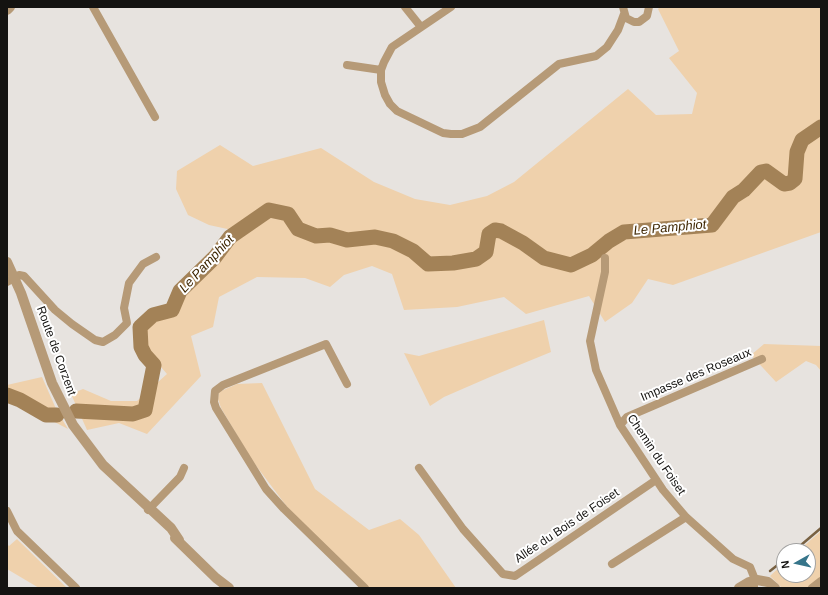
<!DOCTYPE html>
<html>
<head>
<meta charset="utf-8">
<style>
  body { margin:0 }
  #map { position:relative; width:828px; height:595px; overflow:hidden; background:#e7e3df; font-family:Arial,sans-serif }
  canvas { display:block }
  .frame { position:absolute; inset:0; border:8px solid #141311; pointer-events:none }
  .north { position:absolute; left:776px; top:543px; width:40px; height:40px; box-sizing:border-box; background:#fff; border:1px solid #a1a1a0; border-radius:50%; rotate:262deg; font-size:11px; font-weight:700; line-height:16px; text-align:center; color:#141311 }
  .north::after { content:''; display:block; margin:auto; width:14px; height:18px; background:#36758a; clip-path:polygon(50% 0,100% 100%,50% 72%,0 100%) }
</style>
</head>
<body>
<div id="map">
<canvas width="828" height="595"></canvas>
<div class="frame"></div>
<div class="north">N</div>
</div>
<script>
const ctx = document.querySelector('canvas').getContext('2d');
ctx.lineJoin = 'round';
function fillPath(path, color) {
  ctx.fillStyle = color;
  ctx.fill(path, 'evenodd');
}
function poly(rows) {
  const path = new Path2D();
  for (const r of rows) {
    path.moveTo(r[0], r[1]);
    for (let i = 2; i < r.length; i += 2) path.lineTo(r[i], r[i + 1]);
  }
  return path;
}
function stroke(path, color, width, dash) {
  ctx.strokeStyle = color;
  ctx.lineWidth = width;
  ctx.lineCap = dash ? 'butt' : 'round';
  ctx.setLineDash(dash || []);
  ctx.stroke(path);
}
function drawText(font, color, halo, rows, align = 'center') {
  ctx.font = font + ' Arial,sans-serif';
  ctx.lineWidth = 4;
  ctx.setLineDash([]);
  ctx.textBaseline = 'middle';
  ctx.strokeStyle = halo;
  ctx.fillStyle = color;
  for (const [text, x, y, turn = 0] of rows) {
    ctx.save();
    ctx.translate(x, y);
    ctx.rotate((+turn || 0) * Math.PI / 180);
    ctx.textAlign = isNaN(turn) ? turn : align;
    if (halo) ctx.strokeText(text, 0, 0);
    ctx.fillText(text, 0, 0);
    ctx.restore();
  }
}
fillPath(poly([
  [660,7,821,7,821,232,673,285,648,279,632,303,605,322,589,296,526,314,504,297,457,307,404,310,392,274,372,266,344,275,330,287,305,278,257,277,219,297,213,327,191,336,201,376,147,434,119,423,87,430,71,394,83,389,111,401,137,401,167,374,148,352,144,329,232,230,209,225,188,215,176,189,177,171,220,145,253,166,321,148,374,182,415,199,450,205,487,196,514,182,628,89,656,115,692,114,697,93,669,58,679,51,658,9],
  [544,320,551,352,490,377,444,397,430,406,404,353,419,356],
  [764,344,821,346,821,371,816,365,806,361,776,382,751,355],
  [42,377,57,411,68,429,22,405,7,401,7,385],
  [262,383,315,489,369,530,400,519,419,535,456,588,368,588,288,508,251,459,221,408,218,399,219,392,237,384],
  [821,531,821,588,782,588,770,576,784,563,784,575,808,575,808,551,798,551],
  [17,539,20,542,67,588,39,588,7,569,7,544,9,546]
]), '#efd1ac');
stroke(poly([
  [794,551,821,528],
  [770,571,784,560]
]), '#786142', 2.5);
stroke(poly([
  [7,395,20,400,46,415,57,415],
  [76,411,133,414,145,410,154,365,145,355,141,347,140,327,153,315,172,310,180,291,215,257,230,237,269,210,288,214,298,229,316,236,330,235,347,240,375,237,393,241,413,251,428,264,453,263,476,259,486,252,489,234,495,230,501,231,523,243,544,258,571,265,592,255,609,241,624,232,712,225,733,197,744,190,761,172,766,171,784,184,790,183,795,179,797,152,802,140,821,127]
]), '#a38257', 15);
stroke(poly([
  [93,7,155,117],
  [405,7,421,27],
  [451,7,392,47,384,62,381,70,381,82,385,95,390,104,397,111,443,133,451,134,462,134,480,127,559,64,596,56,607,47,618,30,624,14],
  [623,7,626,18,634,22,639,22,647,16,649,7],
  [347,65,381,70],
  [605,258,605,272,590,341,596,370,620,425,663,490,686,517,733,559,750,567,754,577,754,587],
  [7,282,19,275,24,276,55,310,72,324,95,340,103,342,115,335,127,323,124,308,129,283,143,264,156,257],
  [347,384,326,344,223,385,215,391,214,402,216,408,266,489,284,509,365,588],
  [620,425,627,417,762,359],
  [419,468,463,529,503,574,515,576,656,480],
  [148,510,180,477,184,468],
  [7,511,17,531,76,588],
  [612,564,686,517],
  [812,588,821,581]
]), '#b69a77', 8);
stroke(poly([
  [7,10,10,7],
  [7,262,21,293,52,383,73,425,103,465,171,528,179,540],
  [175,538,216,578,229,588],
  [739,588,749,582,757,580,768,582,775,588]
]), '#b69a77', 10);
drawText('12px', '#141311', '#fff', [
  ["Route de Corzent",56,351,70],
  ["Impasse des Roseaux",696,375,-23],
  ["Chemin du Foiset",656,455,56],
  ["Allée du Bois de Foiset",567,526,-34]
]);
drawText('italic 13px', '#3d2501', '#fff', [
  ["Le Pamphiot",670,228,-5],
  ["Le Pamphiot",207,264,-47]
]);
</script>
</body>
</html>
